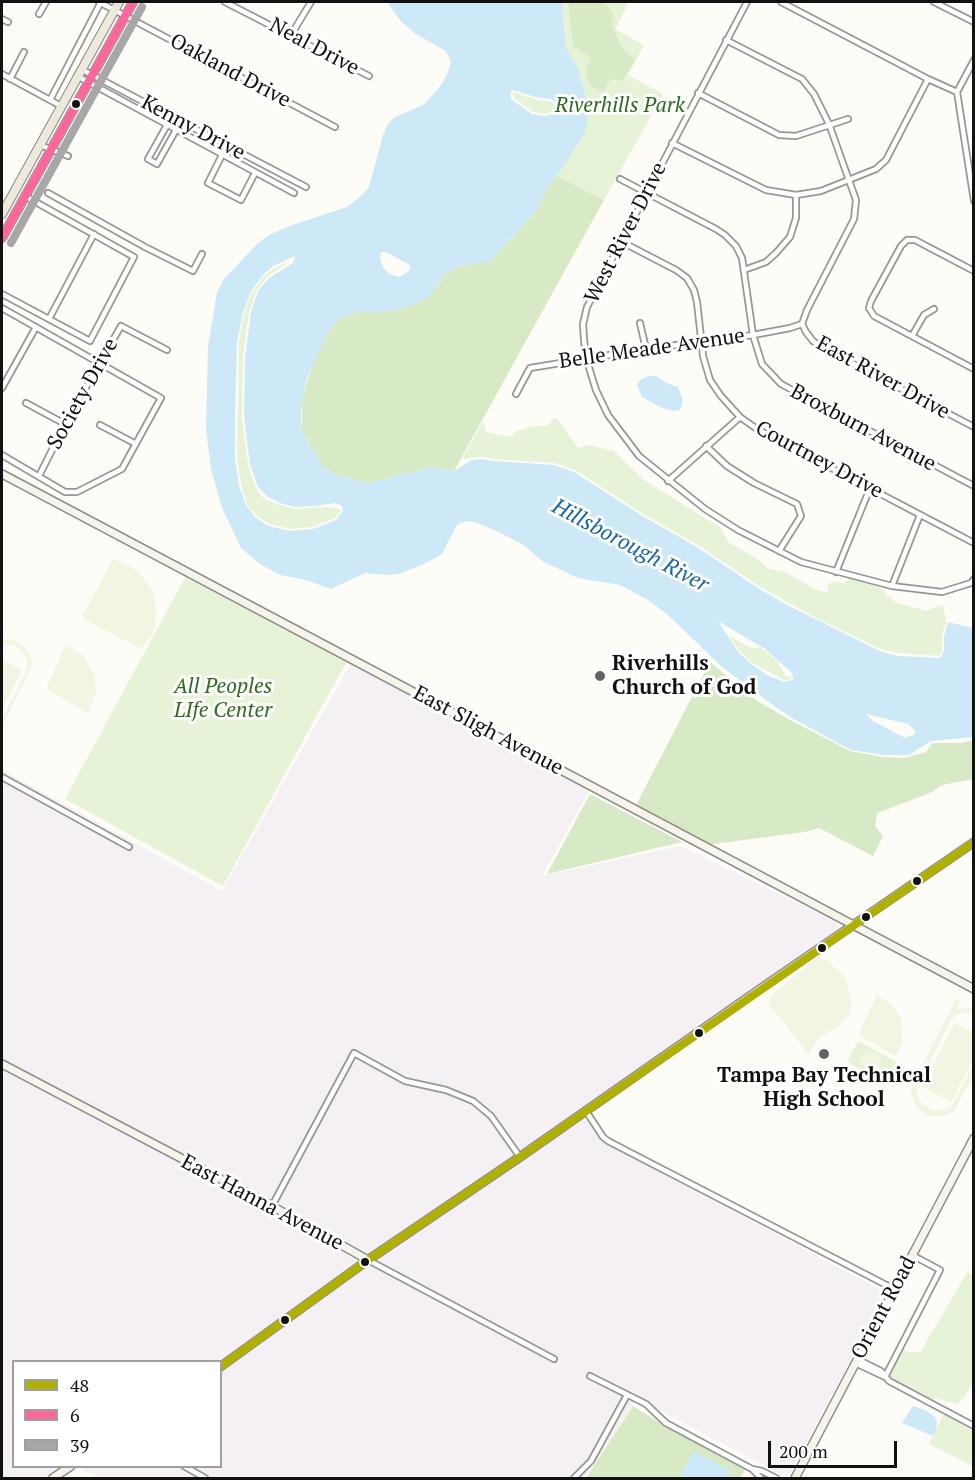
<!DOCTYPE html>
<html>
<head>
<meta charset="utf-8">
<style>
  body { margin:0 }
  #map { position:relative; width:975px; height:1480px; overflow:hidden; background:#fdfcf7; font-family:"PT Serif",serif }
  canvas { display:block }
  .frame { position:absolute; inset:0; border:3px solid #111; pointer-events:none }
  .legend { position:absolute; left:12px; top:1360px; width:210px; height:108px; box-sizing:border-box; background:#fff; border:2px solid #a0a0a0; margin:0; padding:8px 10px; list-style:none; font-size:18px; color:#111 }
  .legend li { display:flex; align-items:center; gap:12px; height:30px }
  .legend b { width:30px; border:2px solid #a0a0a0 }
  .scale { position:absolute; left:768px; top:1441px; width:129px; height:27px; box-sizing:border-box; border:3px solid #111; border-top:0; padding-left:8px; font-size:18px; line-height:21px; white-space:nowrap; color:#111; -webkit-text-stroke:4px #fff; paint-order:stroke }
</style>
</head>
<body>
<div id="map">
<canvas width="975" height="1480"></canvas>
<div class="frame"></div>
<ul class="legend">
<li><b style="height:8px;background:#b0b003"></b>48</li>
<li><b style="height:8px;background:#f69"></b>6</li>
<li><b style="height:8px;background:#a7a7a7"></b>39</li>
</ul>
<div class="scale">200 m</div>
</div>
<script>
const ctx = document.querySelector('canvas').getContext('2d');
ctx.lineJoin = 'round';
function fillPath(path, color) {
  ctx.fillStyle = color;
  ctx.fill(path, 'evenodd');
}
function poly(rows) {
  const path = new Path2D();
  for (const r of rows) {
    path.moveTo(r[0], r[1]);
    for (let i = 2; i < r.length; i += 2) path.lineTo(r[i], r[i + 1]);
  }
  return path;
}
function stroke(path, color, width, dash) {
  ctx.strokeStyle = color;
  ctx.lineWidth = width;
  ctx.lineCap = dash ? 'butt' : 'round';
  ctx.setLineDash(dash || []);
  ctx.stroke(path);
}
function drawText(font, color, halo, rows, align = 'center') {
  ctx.font = font + ' "PT Serif",serif';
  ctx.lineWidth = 6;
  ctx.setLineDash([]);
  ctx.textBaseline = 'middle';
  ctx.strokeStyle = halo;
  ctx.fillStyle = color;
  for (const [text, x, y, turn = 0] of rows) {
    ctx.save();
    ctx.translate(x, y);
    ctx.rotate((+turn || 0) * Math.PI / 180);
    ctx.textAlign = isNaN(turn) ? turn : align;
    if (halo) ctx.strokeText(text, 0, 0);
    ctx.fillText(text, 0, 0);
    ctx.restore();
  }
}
fillPath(poly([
  [352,661,590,789,542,876,681,846,836,922,839,929,582,1110,604,1143,887,1293,787,1478,637,1398,602,1453,584,1478,99,1478,77,1467,220,1466,220,1362,14,1362,14,1466,67,1467,49,1478,2,1478,2,770,222,891]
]), '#f5f0f3');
fillPath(poly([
  [562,2,629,2,615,29,644,45,628,75,663,94,604,200,557,176,566,160,589,109,579,70,566,49],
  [513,92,538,100,550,101,555,105,554,111,546,114,533,112,513,97],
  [292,260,267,277,256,291,249,312,243,358,242,417,248,465,256,488,262,497,279,505,295,509,326,507,340,509,341,511,335,518,312,527,291,529,269,524,256,515,247,504,241,485,237,458,239,342,244,313,253,291,264,276,273,269],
  [554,418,557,418,578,448,590,445,614,451,644,480,721,528,728,542,756,558,767,568,784,572,815,589,825,592,829,591,827,584,834,582,843,583,850,578,869,583,881,589,895,602,926,611,943,605,946,621,942,637,942,650,939,656,899,653,883,650,814,617,759,586,698,545,645,515,575,470,555,463,493,459,482,457,462,459,483,421,486,432,510,437,517,431,533,426,547,426],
  [187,574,347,661,223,886,65,799],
  [729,635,752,649,759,647,765,651,778,662,786,677,790,676,791,679,784,680,754,664,740,652],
  [858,1041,905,1066,894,1087,847,1062],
  [967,1272,973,1275,973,1382,964,1398,956,1404,935,1398,932,1401,888,1377,903,1349,910,1353,922,1351,931,1333,941,1318],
  [944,1413,973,1431,973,1466,929,1444]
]), '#e7f3d7');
fillPath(poly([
  [568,2,604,2,613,13,612,25,621,47,635,60,622,81,611,79,603,92,591,86,587,77,586,68,592,58,573,46],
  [557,176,604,200,454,471,438,468,424,468,414,473,402,474,371,483,338,476,324,468,302,432,302,399,315,357,327,334,338,319,357,312,384,312,438,285,446,273,459,266,473,264,510,240,537,209,549,185],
  [710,662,759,702,792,721,850,751,883,757,904,758,926,752,932,743,962,743,973,740,973,781,968,780,942,785,930,793,877,813,875,826,883,836,873,856,819,828,805,832,706,845,635,807],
  [590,794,682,842,547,874],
  [633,1406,665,1426,744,1468,745,1470,740,1478,726,1478,730,1471,680,1476,690,1478,586,1478]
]), '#d8eac5');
fillPath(poly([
  [113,559,130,566,140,574,153,592,156,611,155,624,153,633,141,649,84,619,83,615],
  [2,639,11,639,22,644,30,653,32,665,2,727,2,718,25,674,27,665,26,658,21,650,13,645,2,645],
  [66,645,83,655,94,674,96,691,88,713,48,690,47,686],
  [2,660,22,670,2,709],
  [818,957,829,962,844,976,852,1003,849,1016,839,1026,819,1038,808,1054,769,1004,770,996],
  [877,995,893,1006,902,1020,903,1042,895,1056,861,1036,860,1031],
  [956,999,960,1001,957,1009,973,1008,973,1014,962,1013,955,1016,950,1022,918,1084,917,1093,919,1099,923,1105,935,1111,948,1108,953,1103,973,1065,973,1077,954,1111,943,1116,931,1116,926,1115,916,1106,911,1094,911,1087],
  [955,1023,973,1032,974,1059,951,1102,922,1087],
  [866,1050,883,1058,876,1073,859,1064]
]), '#f0f6e1');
fillPath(poly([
  [387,2,562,2,566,48,579,70,589,109,585,133,557,176,549,185,537,209,490,262,459,266,446,273,428,297,408,307,384,312,357,312,338,319,327,334,308,376,302,399,301,417,302,432,324,468,338,476,371,483,402,474,414,473,424,468,438,468,454,471,472,460,481,459,493,461,554,465,574,472,644,517,697,547,758,588,787,605,882,652,898,656,940,658,944,651,944,637,948,622,973,628,973,737,931,741,909,755,884,755,851,750,790,717,759,695,721,666,668,615,648,600,620,585,578,578,542,561,525,546,497,531,475,522,466,521,457,525,442,554,424,564,398,574,385,575,365,573,331,589,306,580,280,575,260,564,241,548,222,508,211,469,206,430,208,346,217,292,224,279,243,259,258,243,271,234,292,225,347,207,360,197,369,187,383,135,388,124,395,117,423,105,439,88,447,75,451,62,446,51,414,33,400,20],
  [512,90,539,98,551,99,557,104,555,112,547,116,532,114,511,99,510,94],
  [381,252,386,252,410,265,410,270,400,277,389,274,383,267,380,259],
  [295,256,293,263,269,278,258,291,251,312,245,358,244,416,250,465,258,487,268,497,280,503,295,507,315,506,336,503,342,506,343,511,336,520,313,529,291,531,268,526,255,517,246,505,239,486,235,458,235,420,237,342,243,312,252,290,263,275,273,266],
  [718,621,765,649,792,673,793,680,784,682,767,675,753,665,739,653],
  [866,714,908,724,914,729,915,734,905,738,873,721],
  [648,376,656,376,666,383,678,387,683,400,681,409,675,411,662,408,642,397,637,385,640,380],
  [913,1406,925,1410,935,1417,937,1422,936,1429,933,1436,902,1423],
  [694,1451,730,1471,726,1478,690,1478,680,1476]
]), '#cde8f7');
const street = poly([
  [99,2,335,127],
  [225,2,369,76],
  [747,2,587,307,583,324,584,339,586,358,596,390,608,415,639,456,705,509,738,530,801,562,892,586,942,592,971,583,974,579],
  [781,2,928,79,957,92],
  [934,2,974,22],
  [39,14,46,2],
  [2,19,8,22],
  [291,35,311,2],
  [726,40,802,79,814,94,829,124,856,200,854,219,807,310,802,324,806,332,813,341,823,348,974,427],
  [81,69,306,187],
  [2,74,61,106],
  [77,76,294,193],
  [10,79,24,52],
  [957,92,974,201],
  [957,92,974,60],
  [698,93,779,135,796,136,848,119],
  [50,100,101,2],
  [167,125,148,159,157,164,176,130],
  [672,143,766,190,796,195,821,191,876,169,886,160,928,79],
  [40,145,68,156],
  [222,155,208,183,241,200,255,173],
  [620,179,716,229,725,235,736,246,742,258,753,335,762,364,781,384,974,486],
  [48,193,145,247,193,271,202,254],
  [620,241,676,270,687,278,694,290,697,302,703,356,710,380,721,396,740,417,757,429,974,543],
  [744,270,766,262,776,253,790,237,796,218,796,195],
  [974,271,915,240,907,240,901,246,871,301,869,308,874,316,974,369],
  [2,294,90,341,134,257,25,196],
  [2,308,161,398,122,469,77,492,65,492,2,455],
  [49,319,94,234],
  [640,323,646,349],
  [912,336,924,315,934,309],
  [2,388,36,327],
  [516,394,530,368,646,349,753,335,790,328,802,324],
  [26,403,65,424],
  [100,425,136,444],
  [706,446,727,466,754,483,797,504,801,516,779,551],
  [39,476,65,424,121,326,167,350],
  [668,481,740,417],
  [836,572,870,488],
  [892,586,920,515],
  [2,777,129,847],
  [586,1111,603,1137,608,1141,894,1289],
  [272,1206,354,1053,405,1081,446,1090,473,1101,491,1116,520,1157],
  [368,1260,554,1359],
  [857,1359,881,1371,889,1381,974,1426],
  [855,1363,885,1377],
  [590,1376,646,1404,666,1423,752,1469,762,1471,776,1478],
  [885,1377,940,1270,912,1255],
  [184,1466,205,1478],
  [752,1469,761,1478],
  [574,1478,591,1461,627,1395]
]);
const secondary = poly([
  [2,474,974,989],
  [2,1064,272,1206,368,1260],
  [220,1367,368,1260,520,1157,760,989,974,842],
  [53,1478,71,1466],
  [795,1478,974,1138]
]);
const primary = poly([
  [2,214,119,2],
  [2,238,133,2]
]);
stroke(street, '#979795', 8);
stroke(secondary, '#8e8d8b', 10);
stroke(primary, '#858482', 10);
stroke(street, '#fffffe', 4.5);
stroke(secondary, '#f6f4eb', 7);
stroke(primary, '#ede9dc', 8);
stroke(poly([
  [220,1367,368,1260,520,1157,974,842]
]), '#b0b003', 8);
stroke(poly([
  [2,238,133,2]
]), '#f69', 8);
stroke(poly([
  [11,243,142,7]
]), '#a7a7a7', 8);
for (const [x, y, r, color] of [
  [76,104,5,"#111"],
  [600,676,6,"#646362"],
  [917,881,5,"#111"],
  [866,917,5,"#111"],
  [822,948,5,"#111"],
  [699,1033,5,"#111"],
  [824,1054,6,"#646362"],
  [365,1262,5,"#111"],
  [285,1320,5,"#111"]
]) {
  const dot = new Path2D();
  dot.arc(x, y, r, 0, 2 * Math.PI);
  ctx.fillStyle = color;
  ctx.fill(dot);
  stroke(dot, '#fff', 2);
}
drawText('21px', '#111', '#fff', [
  ["Neal Drive",314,47,28],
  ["Oakland Drive",230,71,28],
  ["Kenny Drive",193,128,28],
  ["West River Drive",626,233,-63],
  ["Belle Meade Avenue",652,349,-8],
  ["East River Drive",883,378,29],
  ["Society Drive",83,394,-61],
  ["Broxburn Avenue",863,428,28],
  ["Courtney Drive",819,460,28],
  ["East Sligh Avenue",488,731,28],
  ["East Hanna Avenue",262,1203,28],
  ["Orient Road",884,1308,-62]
]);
drawText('italic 21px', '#2f6b1f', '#fff', [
  ["Riverhills Park",620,106],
  ["All Peoples",223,687],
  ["LIfe Center",223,711]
]);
drawText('bold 21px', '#111', '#fff', [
  ["Riverhills",612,664],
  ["Church of God",612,688],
  ["Tampa Bay Technical",824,1076,"center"],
  ["High School",824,1100,"center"]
], 'left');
drawText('italic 22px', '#1768a6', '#fff', [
  ["Hillsborough River",630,546,28]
]);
</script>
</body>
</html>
